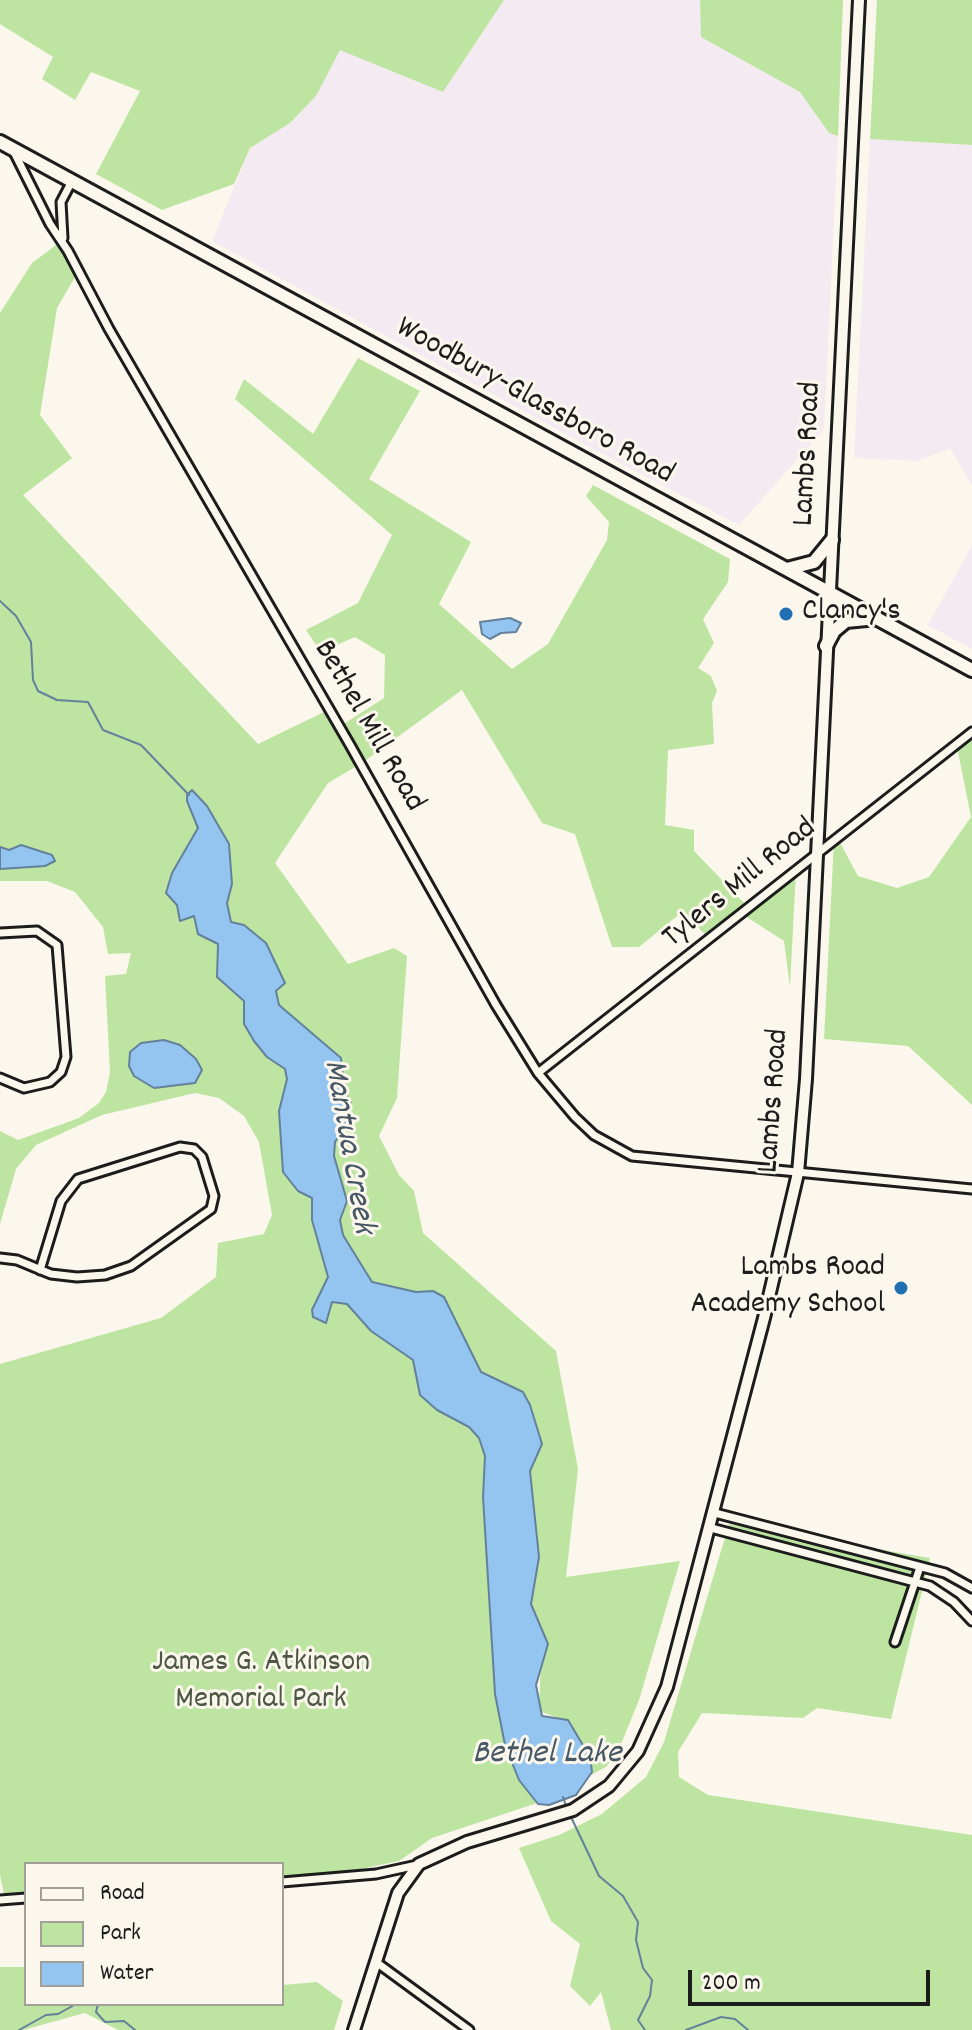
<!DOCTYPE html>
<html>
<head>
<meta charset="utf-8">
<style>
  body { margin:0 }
  #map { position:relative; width:972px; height:2030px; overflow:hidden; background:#fbf7ec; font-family:Dekko,sans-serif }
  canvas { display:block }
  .legend { position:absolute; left:24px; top:1862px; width:260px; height:144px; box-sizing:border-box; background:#fbf7ec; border:2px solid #a29f99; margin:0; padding:10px 14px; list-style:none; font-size:24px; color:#1c1c1c }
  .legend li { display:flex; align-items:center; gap:16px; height:40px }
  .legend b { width:40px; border:2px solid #a29f99 }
  .scale { position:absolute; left:688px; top:1970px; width:242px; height:36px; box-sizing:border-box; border:4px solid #1c1c1c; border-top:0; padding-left:10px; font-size:24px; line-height:28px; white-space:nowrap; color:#1c1c1c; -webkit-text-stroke:6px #fbf7ec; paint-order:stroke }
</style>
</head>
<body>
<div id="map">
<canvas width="972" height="2030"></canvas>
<ul class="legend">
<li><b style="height:10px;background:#fbf7ec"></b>Road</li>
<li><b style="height:22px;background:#bde5a1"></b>Park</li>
<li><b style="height:22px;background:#94c4f0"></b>Water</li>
</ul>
<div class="scale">200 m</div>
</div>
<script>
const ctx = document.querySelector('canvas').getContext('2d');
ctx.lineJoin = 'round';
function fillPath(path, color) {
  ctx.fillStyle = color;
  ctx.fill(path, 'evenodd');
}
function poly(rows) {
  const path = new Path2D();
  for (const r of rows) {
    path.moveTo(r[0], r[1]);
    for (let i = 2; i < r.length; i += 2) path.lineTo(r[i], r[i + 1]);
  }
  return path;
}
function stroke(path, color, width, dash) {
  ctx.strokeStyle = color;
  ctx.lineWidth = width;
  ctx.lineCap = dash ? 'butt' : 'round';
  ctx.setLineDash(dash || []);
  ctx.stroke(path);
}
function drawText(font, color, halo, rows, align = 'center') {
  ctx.font = font + ' Dekko,sans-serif';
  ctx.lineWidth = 6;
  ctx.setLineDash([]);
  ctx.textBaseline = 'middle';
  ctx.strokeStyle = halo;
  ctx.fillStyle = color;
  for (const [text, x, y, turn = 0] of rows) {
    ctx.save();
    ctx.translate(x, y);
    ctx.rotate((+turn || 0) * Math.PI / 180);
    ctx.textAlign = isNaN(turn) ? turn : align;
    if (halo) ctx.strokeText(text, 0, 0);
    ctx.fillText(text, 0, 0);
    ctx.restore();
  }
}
fillPath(poly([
  [504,0,700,0,702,37,800,92,829,133,838,136,824,429,739,525,593,449,212,241,250,148,290,123,316,96,340,49,443,92],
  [870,139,972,145,972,485,950,448,918,461,854,458],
  [972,545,972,649,928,625]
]), '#f4eaf1');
fillPath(poly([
  [0,0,504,0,443,92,340,50,316,96,290,123,250,148,234,184,162,210,96,174,140,91,91,72,75,100,42,79,53,57,0,24],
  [700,0,843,0,838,136,829,133,800,92,701,37],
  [877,0,972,0,972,145,870,139],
  [60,242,78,272,57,308,40,415,72,458,23,495,258,744,328,710,339,727,384,698,385,655,355,637,321,652,306,630,358,603,392,535,235,399,244,379,313,434,358,358,420,391,369,479,471,542,439,604,512,669,548,644,607,540,609,522,586,496,593,485,730,559,728,582,703,619,714,643,698,668,711,676,717,691,712,703,714,744,668,750,665,825,694,830,694,851,749,908,796,871,790,987,784,941,742,914,710,939,682,912,639,947,612,947,575,834,542,823,462,690,362,763,328,783,275,863,348,964,394,948,407,956,397,1098,379,1136,399,1175,414,1191,423,1233,556,1351,578,1469,566,1577,680,1561,639,1700,617,1754,606,1767,582,1780,569,1722,539,1711,542,1630,495,1694,537,1803,432,1838,399,1861,346,1872,282,1878,282,1864,26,1864,26,1898,5,1899,0,1875,0,1364,161,1318,216,1277,218,1243,264,1234,272,1215,259,1142,244,1116,219,1098,195,1093,102,1115,36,1145,16,1169,0,1224,0,1131,18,1140,79,1118,99,1103,106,1092,110,1072,105,976,126,974,131,953,108,954,103,927,75,892,47,881,0,881,0,313,32,263],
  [972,729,972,1105,908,1046,824,1039,834,840,837,837,858,876,897,888,929,877,971,817,956,742],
  [729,1524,930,1558,891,1719,817,1708,803,1718,702,1713,678,1752,679,1777,708,1795,972,1835,972,2030,611,2030,601,1992,590,2006,570,1986,580,1944,551,1921,519,1848,559,1835,602,1814,646,1777,664,1742],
  [0,1967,26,1967,26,2004,282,2004,282,1985,317,1982,343,2001,334,2030,118,2030,85,2013,23,2030,0,2030]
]), '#bde5a1');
const water = poly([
  [510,618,521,623,516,632,501,633,490,639,482,634,480,622,510,618],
  [192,790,207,806,229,844,232,884,227,903,231,922,244,925,266,943,285,983,276,991,279,1005,341,1058,345,1092,351,1103,346,1124,335,1142,334,1156,347,1201,340,1220,343,1235,372,1282,416,1292,433,1291,444,1297,481,1372,523,1392,530,1405,542,1444,530,1471,539,1557,531,1604,548,1644,536,1685,542,1716,568,1720,590,1757,592,1772,576,1795,549,1805,538,1804,519,1780,505,1745,495,1694,483,1497,485,1456,479,1438,469,1427,437,1410,420,1395,413,1360,371,1331,347,1304,332,1302,326,1323,313,1317,312,1310,328,1277,312,1220,312,1198,298,1191,283,1172,279,1111,287,1079,285,1069,267,1057,254,1041,244,1024,244,1001,217,977,218,944,198,934,194,916,180,921,177,905,166,893,172,873,198,828,187,801,187,795,192,790],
  [21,845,52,855,55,861,45,866,0,869,0,847,9,850,21,845],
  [164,1040,180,1045,196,1059,202,1070,195,1083,154,1088,134,1076,129,1066,130,1052,141,1043,164,1040]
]);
fillPath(water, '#94c4f0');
stroke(water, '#64819b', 2);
stroke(poly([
  [0,601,16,616,31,642,33,680,38,691,57,700,88,702,103,730,141,745,189,795],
  [563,1797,566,1806],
  [571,1817,599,1876,623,1896,638,1922,636,1940,643,1968,652,1980,650,1996,638,2020,645,2030],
  [98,2004,96,2012,105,2022,124,2021,135,2030],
  [19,2030,46,2015,58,2014,76,2004],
  [686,2030,721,2017,735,2019,748,2030]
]), '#64819b', 2);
const street = poly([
  [14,152,50,224,68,251,109,329,350,745,496,1005,538,1073,575,1117,594,1135,632,1156,972,1189],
  [63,238,61,202,72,181],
  [0,933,37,931,57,945,66,1057,61,1072,50,1082,24,1088,0,1078],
  [538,1073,972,732],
  [0,1258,17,1260,46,1272,51,1274,77,1277,105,1275,131,1266,211,1209,214,1196,202,1157,194,1149,180,1147,78,1179,61,1201,40,1270],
  [715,1513,945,1573,972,1588],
  [711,1528,930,1586,954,1602,972,1621],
  [895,1642,920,1567],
  [282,1882,376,1874,417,1865],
  [0,1900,26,1898],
  [376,1962,469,2030]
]);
const secondary = poly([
  [354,2030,398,1893,419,1864,467,1842,573,1810,609,1786,638,1751,667,1687,764,1318,798,1173,806,1079,859,0]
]);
const primary = poly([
  [0,142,972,670],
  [787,569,814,562,832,540],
  [826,646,834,631,846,621,877,618]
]);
stroke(street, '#1c1c1c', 13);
stroke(secondary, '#1c1c1c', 16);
stroke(primary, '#1c1c1c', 18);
stroke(street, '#fbf7ec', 7);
stroke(secondary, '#fbf7ec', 10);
stroke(primary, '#fbf7ec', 12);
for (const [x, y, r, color] of [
  [786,614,8,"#1f6fb2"],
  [901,1288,8,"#1f6fb2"]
]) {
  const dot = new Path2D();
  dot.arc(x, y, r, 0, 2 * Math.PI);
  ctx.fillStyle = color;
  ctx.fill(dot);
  stroke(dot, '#fbf7ec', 3);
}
drawText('32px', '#1c1c1c', '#fbf7ec', [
  ["Woodbury-Glassboro Road",534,403,29],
  ["Lambs Road",810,454,-87],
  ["Bethel Mill Road",367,727,60],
  ["Tylers Mill Road",741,885,-39],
  ["Lambs Road",776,1101,-86]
]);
drawText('32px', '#1c1c1c', '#fbf7ec', [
  ["Clancy's",802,614],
  ["Lambs Road",885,1270,"right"],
  ["Academy School",885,1307,"right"]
], 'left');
drawText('32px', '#4c5844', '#fbf7ec', [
  ["James G. Atkinson",261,1665],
  ["Memorial Park",261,1702]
]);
drawText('italic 34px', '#465766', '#fbf7ec', [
  ["Mantua Creek",346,1147,80],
  ["Bethel Lake",547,1756]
]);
</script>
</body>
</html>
